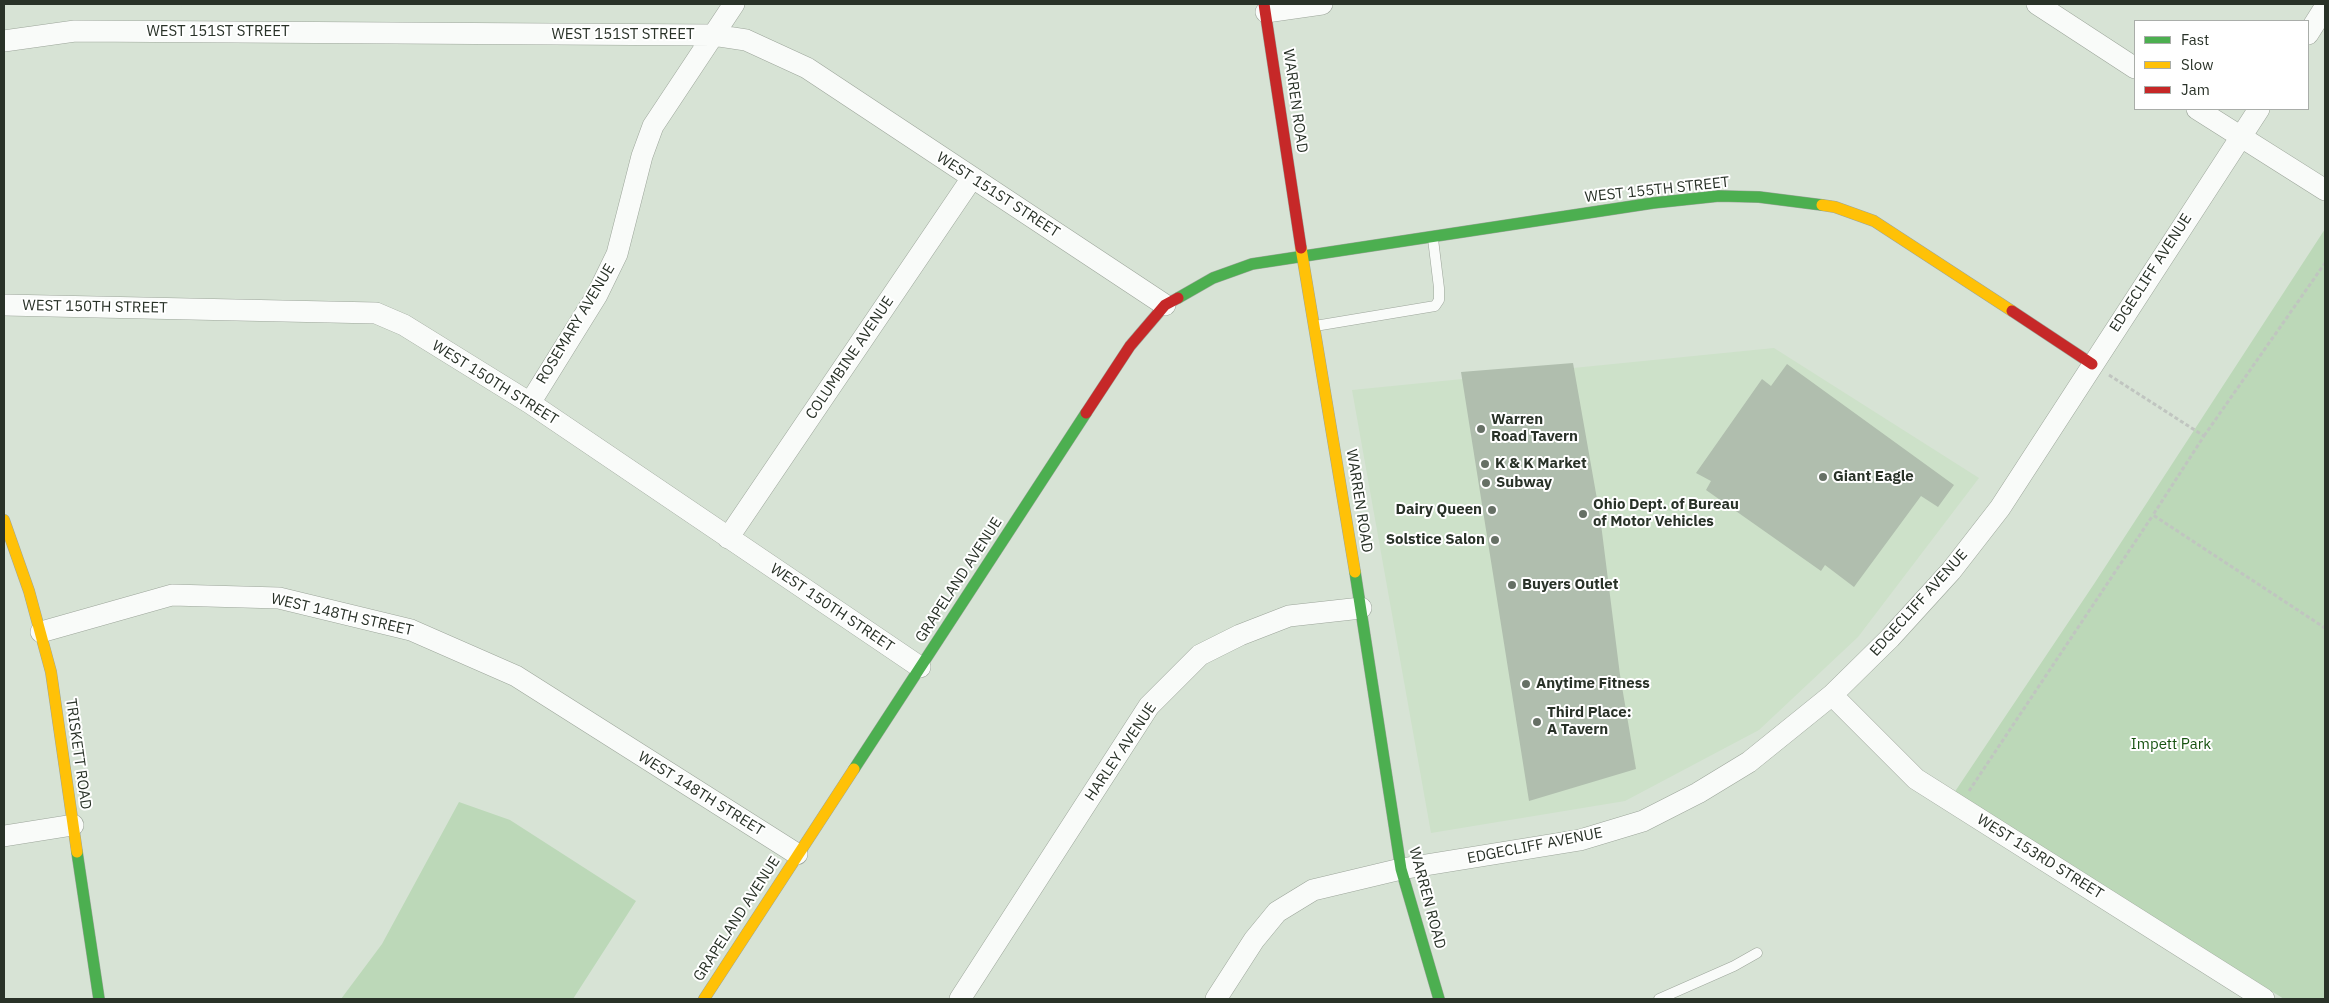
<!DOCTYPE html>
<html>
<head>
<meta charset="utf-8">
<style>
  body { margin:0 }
  #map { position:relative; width:2329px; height:1003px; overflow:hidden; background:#d7e3d5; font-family:"IBM Plex Sans",sans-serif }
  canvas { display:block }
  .frame { position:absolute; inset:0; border:5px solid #293228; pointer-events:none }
  .legend { position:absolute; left:2134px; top:20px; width:175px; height:90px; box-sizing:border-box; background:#fff; border:1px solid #a9ada9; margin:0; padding:6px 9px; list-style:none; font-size:15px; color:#293228 }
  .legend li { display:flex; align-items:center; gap:10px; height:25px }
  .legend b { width:25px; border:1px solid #a9ada9 }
</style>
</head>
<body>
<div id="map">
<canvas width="2329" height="1003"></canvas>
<div class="frame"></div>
<ul class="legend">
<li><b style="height:6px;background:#4caf50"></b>Fast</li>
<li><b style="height:6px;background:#ffc107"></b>Slow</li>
<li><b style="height:6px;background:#c62828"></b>Jam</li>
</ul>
</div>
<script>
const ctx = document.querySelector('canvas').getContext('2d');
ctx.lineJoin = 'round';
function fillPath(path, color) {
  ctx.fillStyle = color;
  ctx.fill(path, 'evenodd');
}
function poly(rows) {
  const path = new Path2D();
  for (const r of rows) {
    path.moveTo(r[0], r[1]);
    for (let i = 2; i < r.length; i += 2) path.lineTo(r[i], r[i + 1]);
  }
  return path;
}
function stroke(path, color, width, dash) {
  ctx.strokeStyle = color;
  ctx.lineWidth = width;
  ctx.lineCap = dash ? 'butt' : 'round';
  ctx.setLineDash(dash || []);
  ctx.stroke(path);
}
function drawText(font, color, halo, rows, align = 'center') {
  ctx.font = font + ' "IBM Plex Sans",sans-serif';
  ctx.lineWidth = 4;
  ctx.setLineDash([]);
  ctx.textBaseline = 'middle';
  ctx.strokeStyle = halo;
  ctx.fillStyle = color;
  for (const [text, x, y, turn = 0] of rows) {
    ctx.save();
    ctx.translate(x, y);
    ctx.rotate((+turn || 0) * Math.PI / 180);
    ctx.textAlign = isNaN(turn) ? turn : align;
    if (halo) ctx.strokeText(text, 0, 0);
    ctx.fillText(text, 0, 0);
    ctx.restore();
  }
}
fillPath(poly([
  [1774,348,1979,478,1858,637,1759,730,1625,801,1431,833,1352,390]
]), '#cde1c9');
fillPath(poly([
  [2325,229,2325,999,2284,999,1954,793,2094,584],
  [459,802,510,820,636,901,573,999,341,999,382,944]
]), '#bcd8b8');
fillPath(poly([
  [1573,363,1600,516,1620,675,1636,769,1529,801,1461,372],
  [1787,364,1954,485,1938,507,1921,496,1854,587,1825,565,1821,571,1706,490,1711,481,1696,473,1762,379,1771,386]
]), '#b0beae');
const lane = poly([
  [1315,326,1435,306,1439,300,1439,288,1433,239],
  [1659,999,1734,966,1757,953]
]);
const street = poly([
  [2037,4,2135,68],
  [1266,12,1322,4],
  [2308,34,2325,7],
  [4,41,75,31,713,35,746,40,807,68,1165,305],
  [2197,109,2325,190],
  [4,305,376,313,404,325,530,403,920,667],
  [530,403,597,295,617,254,642,156,653,126,734,4],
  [728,538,972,178],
  [41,632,172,595,279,598,411,630,516,676,797,854],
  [1832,695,1916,779,2264,999],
  [4,836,73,825],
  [960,999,1149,706,1200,655,1240,635,1289,616,1361,608],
  [1216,999,1254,940,1277,912,1313,890,1401,869,1580,840,1643,821,1698,793,1749,762,1832,695,1890,638,1951,571,2000,508,2259,109]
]);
const fast = poly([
  [1178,298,1213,278,1252,264,1653,203,1719,196,1759,197,1822,205],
  [1355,572,1401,869,1439,999],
  [854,769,1086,413],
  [77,852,99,999]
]);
const slow = poly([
  [1822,205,1835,207,1874,221,2012,311],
  [1301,248,1355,572],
  [4,520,29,591,51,672,77,852],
  [704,999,854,769]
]);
const jam = poly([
  [1264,4,1301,248],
  [2012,311,2092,364],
  [1086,413,1130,346,1165,305,1178,298]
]);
stroke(lane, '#9ca59a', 11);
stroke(street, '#9ca59a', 22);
stroke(fast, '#9ca59a', 12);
stroke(slow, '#9ca59a', 12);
stroke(jam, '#9ca59a', 12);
stroke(poly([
  [2109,375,2204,436,2153,515,2325,628],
  [2204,436,2325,263],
  [1969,791,2153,515]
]), '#c0c5c0', 3, [4, 2.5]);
stroke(lane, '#f9fbf9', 10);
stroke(street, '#f9fbf9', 21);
stroke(fast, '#4caf50', 11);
stroke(slow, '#ffc107', 11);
stroke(jam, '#c62828', 11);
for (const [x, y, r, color] of [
  [1481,429,5,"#667065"],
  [1485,464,5,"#667065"],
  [1823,477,5,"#667065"],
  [1486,483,5,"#667065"],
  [1492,510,5,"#667065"],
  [1583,514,5,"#667065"],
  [1495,540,5,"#667065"],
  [1512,585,5,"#667065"],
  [1526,684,5,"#667065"],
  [1537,722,5,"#667065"]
]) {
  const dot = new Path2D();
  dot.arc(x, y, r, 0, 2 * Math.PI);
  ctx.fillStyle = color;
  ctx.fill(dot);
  stroke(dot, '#fff', 2);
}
drawText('15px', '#293228', '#fff', [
  ["WEST 151ST STREET",218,32],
  ["WEST 151ST STREET",623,35],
  ["WARREN ROAD",1295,101,82],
  ["WEST 155TH STREET",1657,190,-6],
  ["WEST 151ST STREET",998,195,33],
  ["EDGECLIFF AVENUE",2151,273,-57],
  ["WEST 150TH STREET",95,307,1],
  ["ROSEMARY AVENUE",576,324,-59],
  ["COLUMBINE AVENUE",850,358,-56],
  ["WEST 150TH STREET",495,383,32],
  ["WARREN ROAD",1359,501,81],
  ["GRAPELAND AVENUE",959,580,-57],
  ["EDGECLIFF AVENUE",1919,603,-48],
  ["WEST 150TH STREET",832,608,34],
  ["WEST 148TH STREET",342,615,13],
  ["HARLEY AVENUE",1121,752,-56],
  ["TRISKETT ROAD",78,754,82],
  ["WEST 148TH STREET",701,794,32],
  ["EDGECLIFF AVENUE",1535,846,-11],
  ["WEST 153RD STREET",2040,857,32],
  ["WARREN ROAD",1427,898,75],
  ["GRAPELAND AVENUE",737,919,-57]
]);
drawText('bold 15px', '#293228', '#fff', [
  ["Warren",1491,420],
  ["Road Tavern",1491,437],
  ["K & K Market",1495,464],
  ["Giant Eagle",1833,477],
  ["Subway",1496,483],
  ["Ohio Dept. of Bureau",1593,505],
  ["of Motor Vehicles",1593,522],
  ["Dairy Queen",1482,510,"right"],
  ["Solstice Salon",1485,540,"right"],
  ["Buyers Outlet",1522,585],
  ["Anytime Fitness",1536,684],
  ["Third Place:",1547,713],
  ["A Tavern",1547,730]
], 'left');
drawText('15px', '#165210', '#fff', [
  ["Impett Park",2171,745]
]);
</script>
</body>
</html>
